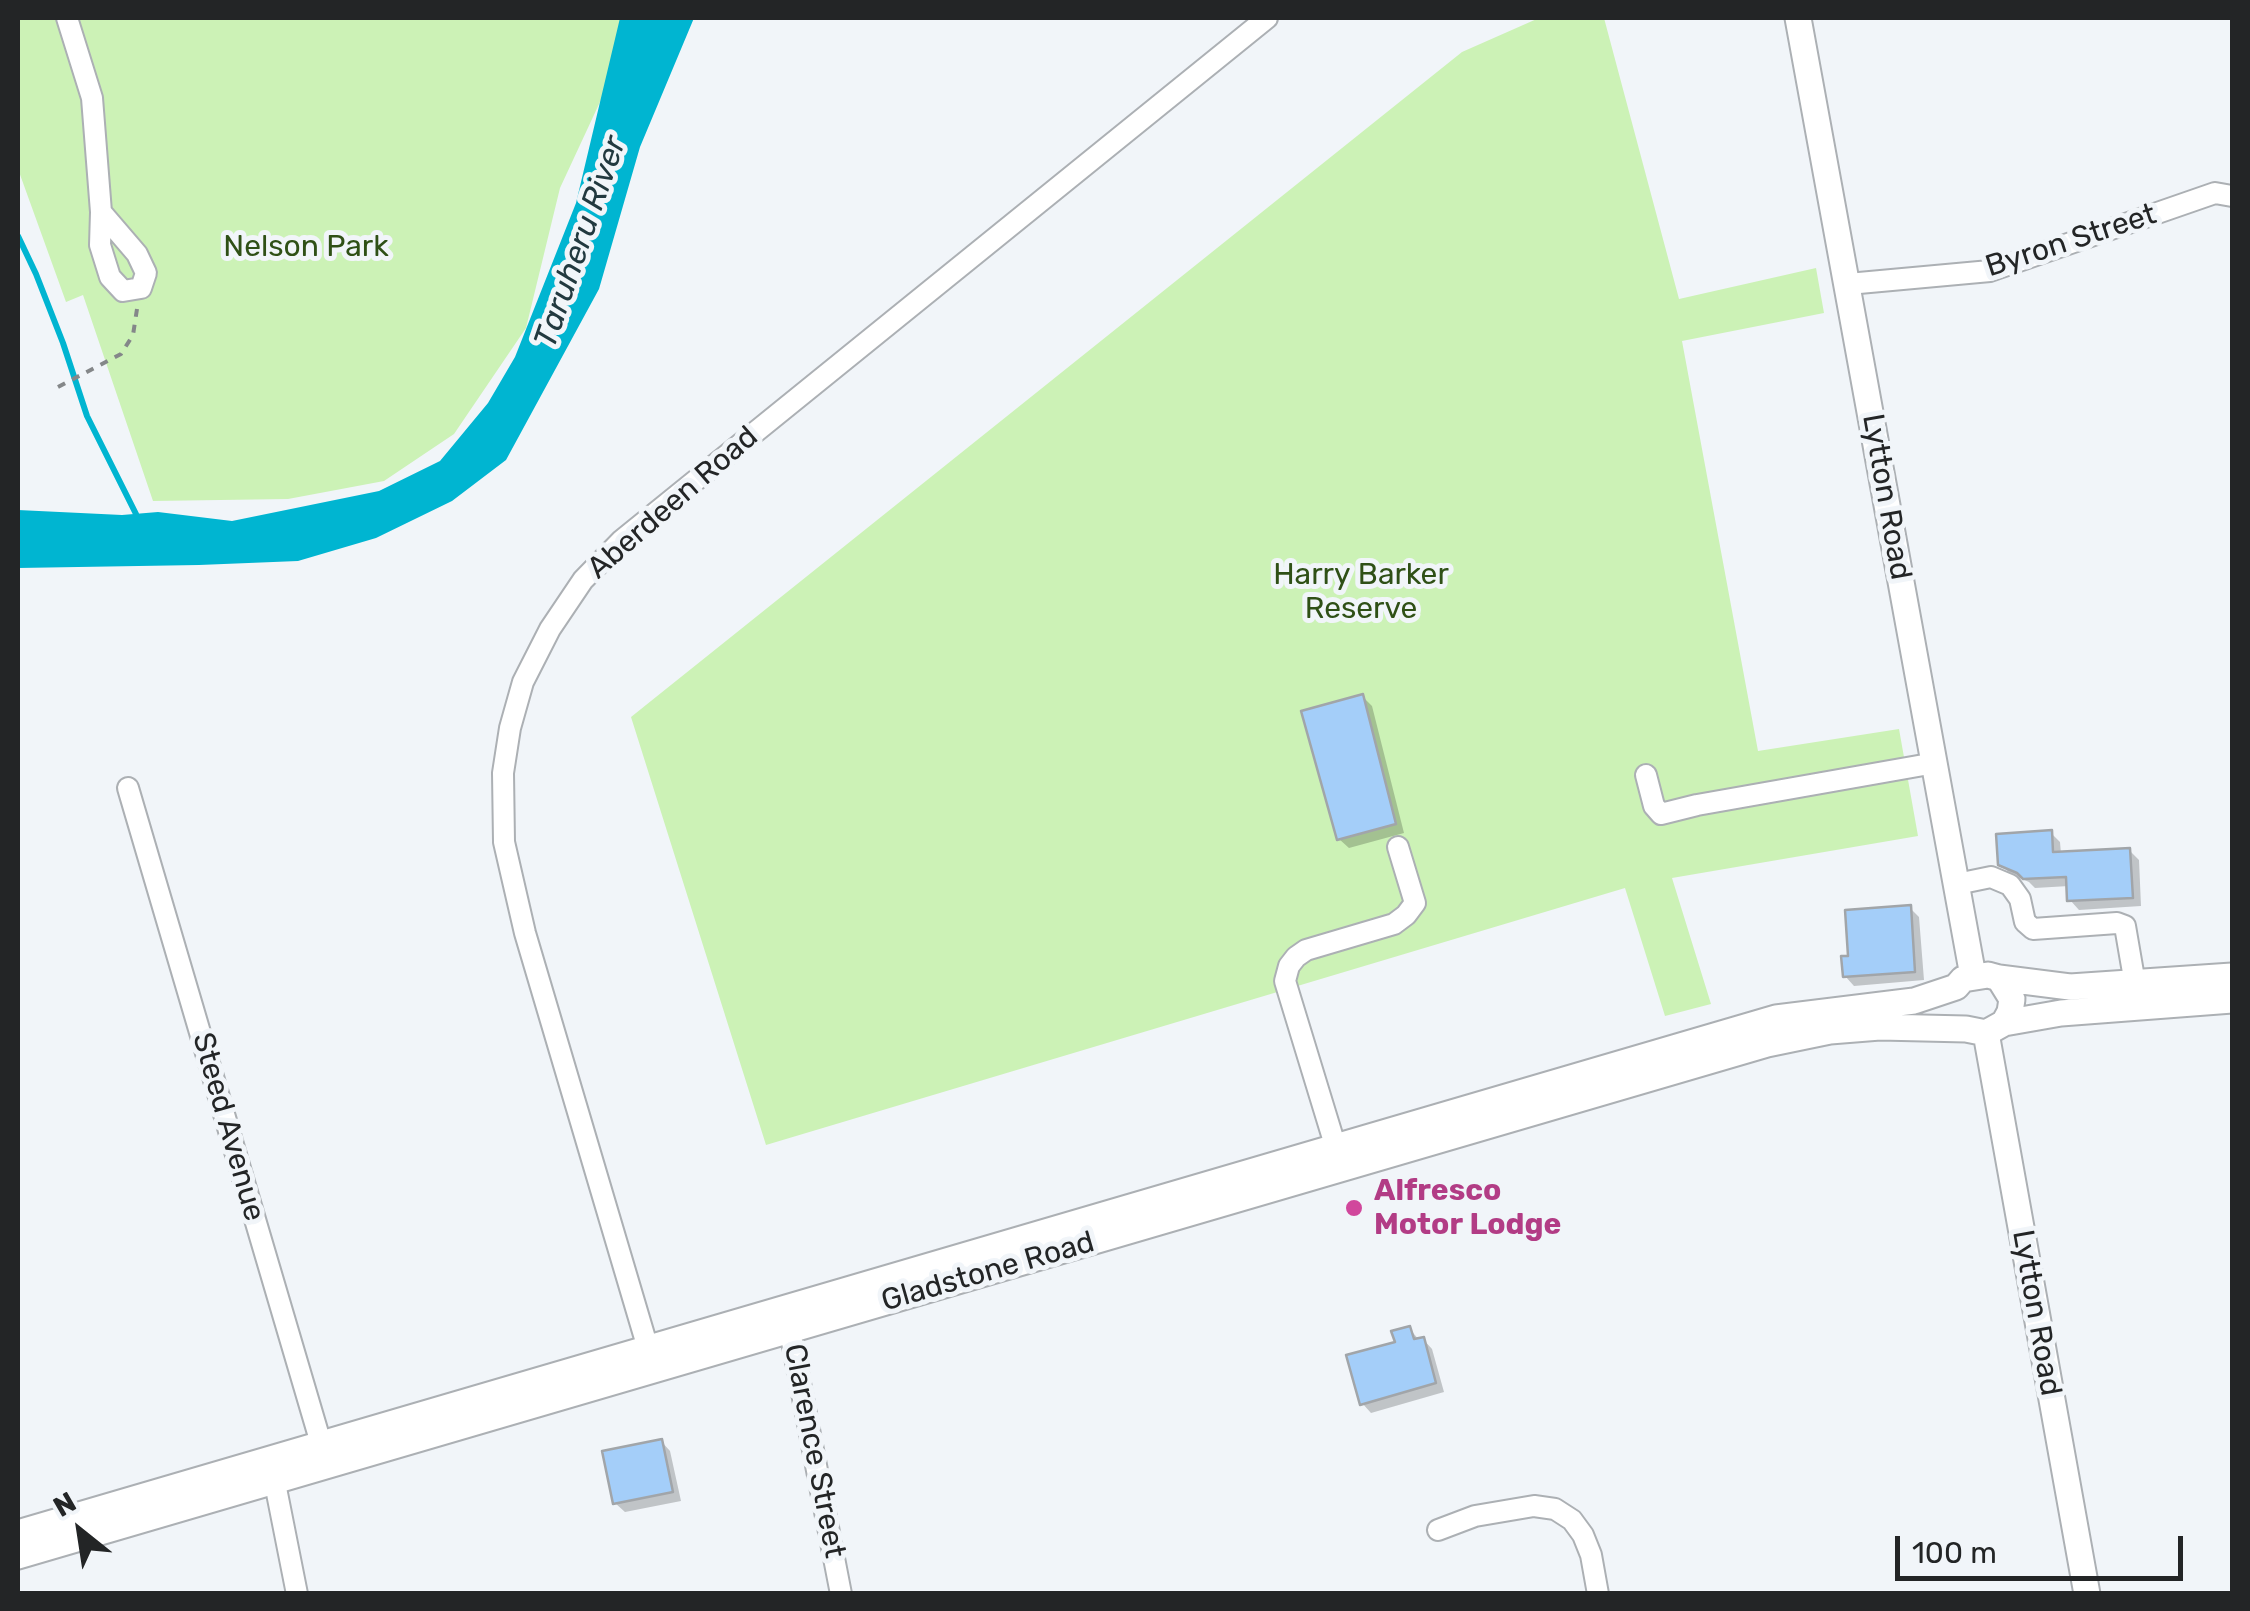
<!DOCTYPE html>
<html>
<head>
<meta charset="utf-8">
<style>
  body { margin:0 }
  #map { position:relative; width:2250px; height:1611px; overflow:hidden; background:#f1f5f9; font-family:Rubik,sans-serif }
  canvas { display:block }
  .frame { position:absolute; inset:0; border:20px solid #232526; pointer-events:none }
  .north { position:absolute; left:30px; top:1481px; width:100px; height:100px; -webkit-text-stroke:8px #f1f5f9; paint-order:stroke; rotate:330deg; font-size:28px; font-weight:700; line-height:40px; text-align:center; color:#232526 }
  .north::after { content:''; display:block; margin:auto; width:35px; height:45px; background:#232526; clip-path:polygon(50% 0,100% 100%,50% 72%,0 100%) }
  .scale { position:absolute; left:1895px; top:1536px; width:288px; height:45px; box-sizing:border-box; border:5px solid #232526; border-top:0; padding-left:12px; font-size:30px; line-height:35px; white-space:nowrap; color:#232526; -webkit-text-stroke:8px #f1f5f9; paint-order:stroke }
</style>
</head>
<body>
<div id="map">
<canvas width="2250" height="1611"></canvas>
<div class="frame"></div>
<div class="north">N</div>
<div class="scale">100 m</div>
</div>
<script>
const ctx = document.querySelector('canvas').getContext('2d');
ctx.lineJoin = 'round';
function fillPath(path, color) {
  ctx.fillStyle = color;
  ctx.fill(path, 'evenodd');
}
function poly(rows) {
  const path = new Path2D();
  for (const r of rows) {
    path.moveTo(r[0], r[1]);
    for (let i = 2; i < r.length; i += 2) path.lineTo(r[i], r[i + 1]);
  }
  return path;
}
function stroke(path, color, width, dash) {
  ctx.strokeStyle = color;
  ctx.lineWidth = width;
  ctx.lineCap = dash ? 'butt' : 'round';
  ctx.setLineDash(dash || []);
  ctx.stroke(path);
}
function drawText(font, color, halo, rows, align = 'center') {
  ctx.font = font + ' Rubik,sans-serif';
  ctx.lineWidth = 10;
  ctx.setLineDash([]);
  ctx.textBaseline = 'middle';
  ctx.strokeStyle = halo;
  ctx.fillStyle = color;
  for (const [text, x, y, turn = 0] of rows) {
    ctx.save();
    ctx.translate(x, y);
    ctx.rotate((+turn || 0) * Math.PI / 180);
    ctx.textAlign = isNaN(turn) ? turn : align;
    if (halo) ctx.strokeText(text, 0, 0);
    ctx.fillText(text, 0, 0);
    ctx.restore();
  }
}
fillPath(poly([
  [18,18,639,18,560,188,526,328,454,434,384,481,288,499,153,501,83,295,66,302,18,169],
  [1539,18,1604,18,1679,299,1816,268,1824,313,1682,341,1758,751,1899,729,1918,836,1672,878,1711,1004,1665,1016,1625,888,766,1145,631,717,1462,52]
]), '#ccf2b6');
fillPath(poly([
  [620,18,694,18,640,147,599,289,506,460,452,501,376,538,298,561,199,565,18,568,18,510,122,515,158,512,232,521,379,491,440,461,488,403,515,357,576,203]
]), '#00b5d1');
fillPath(poly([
  [1363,697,1372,706,1404,833,1349,848,1339,839],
  [2051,833,2060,842,2061,854,2129,850,2139,860,2141,906,2079,910,2070,900,2069,886,2035,888,2029,882,2010,874,2001,864],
  [1910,908,1919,917,1924,980,1854,986,1845,976],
  [1409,1328,1419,1340,1423,1339,1432,1349,1444,1392,1371,1413,1362,1403],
  [661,1441,670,1451,681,1501,625,1512,615,1503]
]), '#0003');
stroke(poly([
  [18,236,36,274,63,343,87,416,136,514]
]), '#00b5d1', 6);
const building = poly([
  [1363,694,1396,824,1337,840,1301,711,1363,694],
  [2052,830,2053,852,2130,848,2133,898,2067,901,2066,877,2023,879,2017,873,1998,865,1996,834,2052,830],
  [1911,905,1915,972,1843,977,1841,956,1848,956,1845,910,1911,905],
  [1410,1326,1414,1339,1424,1337,1436,1383,1360,1405,1346,1355,1395,1342,1391,1331,1410,1326],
  [662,1439,673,1492,613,1504,602,1451,662,1439]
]);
fillPath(building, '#a4cef9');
stroke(building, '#a1a5a9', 2.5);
const minor = poly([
  [67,18,92,98,101,212,100,245,110,277,123,291,141,288,146,273,137,254,101,212],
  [1848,284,1990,271,2215,193,2232,196],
  [1646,775,1654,806,1661,814,1697,805,1935,763],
  [128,788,325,1457],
  [1957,884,1991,877,2010,885,2020,899,2025,922,2033,929,2117,923,2125,926,2135,984],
  [1339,1158,1285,981,1289,966,1296,957,1306,950,1394,924,1406,915,1415,903,1398,847],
  [787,1316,841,1594],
  [652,1362,525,933,504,842,503,773,510,728,523,682,550,629,583,580,622,540,1267,18],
  [272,1468,297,1594],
  [1438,1530,1475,1516,1534,1506,1555,1509,1572,1520,1583,1535,1591,1555,1598,1594]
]);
const major = poly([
  [1798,18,1973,976],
  [2004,1023,2061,1013,2232,1000],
  [1986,1033,2087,1594],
  [18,1533,1776,1018,1914,1001,1956,987,1963,979,1988,975,1999,978,2070,987,2232,976],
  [18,1556,1767,1044,1830,1031,1880,1027,1966,1029,1986,1033,2004,1023,2010,1012,2012,999,1999,978]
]);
stroke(minor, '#acb0b4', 24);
stroke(major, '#acb0b4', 29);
stroke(poly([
  [58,387,121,354,133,335,137,309]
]), '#848789', 4, [8, 8]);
stroke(minor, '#fff', 20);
stroke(major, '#fff', 25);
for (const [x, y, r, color] of [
  [1354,1208,10,"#d1479c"]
]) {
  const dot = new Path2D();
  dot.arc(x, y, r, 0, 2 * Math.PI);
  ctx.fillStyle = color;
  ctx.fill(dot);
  stroke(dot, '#f1f5f9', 4);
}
drawText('30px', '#232526', '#f1f5f9', [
  ["Byron Street",2071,241,-18],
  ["Lytton Road",1886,497,80],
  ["Aberdeen Road",673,503,-41],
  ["Steed Avenue",228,1127,74],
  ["Gladstone Road",988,1272,-16],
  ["Lytton Road",2036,1313,80],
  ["Clarence Street",814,1451,79]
]);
drawText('30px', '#2f5016', '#f1f5f9', [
  ["Nelson Park",306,247],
  ["Harry Barker",1361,575],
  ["Reserve",1361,609]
]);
drawText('bold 30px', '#b23c85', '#f1f5f9', [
  ["Alfresco",1374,1191],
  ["Motor Lodge",1374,1225]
], 'left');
drawText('italic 32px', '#22393f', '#f1f5f9', [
  ["Taruheru River",581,242,-71]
]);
</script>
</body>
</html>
